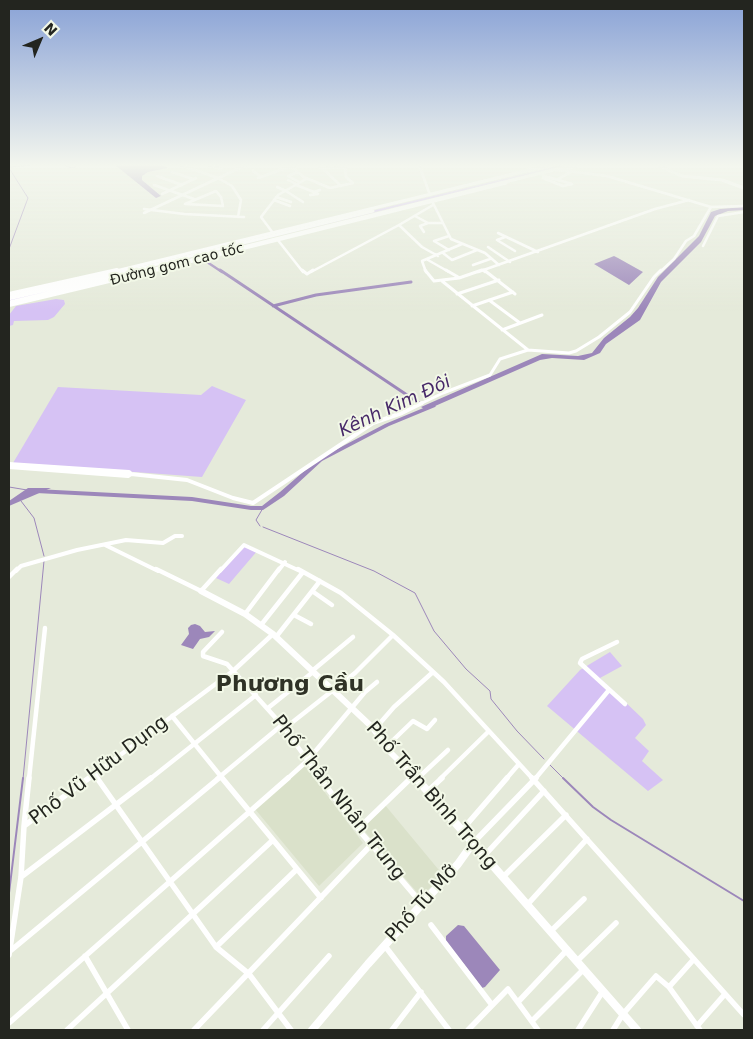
<!DOCTYPE html>
<html>
<head>
<meta charset="utf-8">
<style>
  body { margin:0 }
  #map { position:relative; width:753px; height:1039px; overflow:hidden; background:#e5eada; font-family:"DejaVu Sans",sans-serif }
  canvas { display:block }
  .frame { position:absolute; inset:0; border:10px solid #23251f; pointer-events:none }
  .north { position:absolute; left:15px; top:15px; width:50px; height:50px; -webkit-text-stroke:4px #f2f8e7; paint-order:stroke; rotate:45deg; font-size:14px; font-weight:700; line-height:20px; text-align:center; color:#23251f }
  .north::after { content:''; display:block; margin:auto; width:18px; height:22px; background:#23251f; clip-path:polygon(50% 0,100% 100%,50% 72%,0 100%) }
</style>
</head>
<body>
<div id="map">
<canvas width="753" height="1039"></canvas>
<div class="frame"></div>
<div class="north">N</div>
</div>
<script>
const ctx = document.querySelector('canvas').getContext('2d');
ctx.lineJoin = 'round';
function fillPath(path, color) {
  ctx.fillStyle = color;
  ctx.fill(path, 'evenodd');
}
function poly(rows) {
  const path = new Path2D();
  for (const r of rows) {
    path.moveTo(r[0], r[1]);
    for (let i = 2; i < r.length; i += 2) path.lineTo(r[i], r[i + 1]);
  }
  return path;
}
function stroke(path, color, width, dash) {
  ctx.strokeStyle = color;
  ctx.lineWidth = width;
  ctx.lineCap = dash ? 'butt' : 'round';
  ctx.setLineDash(dash || []);
  ctx.stroke(path);
}
function drawText(font, color, halo, rows, align = 'center') {
  ctx.font = font + ' "DejaVu Sans",sans-serif';
  ctx.lineWidth = 4;
  ctx.setLineDash([]);
  ctx.textBaseline = 'middle';
  ctx.strokeStyle = halo;
  ctx.fillStyle = color;
  for (const [text, x, y, turn = 0] of rows) {
    ctx.save();
    ctx.translate(x, y);
    ctx.rotate((+turn || 0) * Math.PI / 180);
    ctx.textAlign = isNaN(turn) ? turn : align;
    if (halo) ctx.strokeText(text, 0, 0);
    ctx.fillText(text, 0, 0);
    ctx.restore();
  }
}
fillPath(poly([
  [305,766,363,843,319,886,255,809],
  [385,805,443,875,421,897,362,828]
]), '#dae1ca');
fillPath(poly([
  [561,165,569,165,9,301,9,299],
  [56,299,64,300,65,304,54,317,48,320,14,321,13,325,9,326,9,315,16,306],
  [212,386,246,400,202,477,13,463,58,387,201,395],
  [246,544,258,550,229,584,216,578],
  [610,652,622,666,600,678,643,719,646,725,635,738,649,751,642,761,663,780,648,791,547,706,580,670]
]), '#d6c2f4');
fillPath(poly([
  [115,165,162,165,168,168,148,172,142,176,142,180,161,196,156,198],
  [744,207,744,210,728,211,715,216,701,242,661,282,640,320,606,344,600,353,584,360,552,358,540,360,426,410,421,407,542,354,578,356,592,353,604,338,630,317,638,308,658,277,699,236,711,212,720,209],
  [614,256,618,258,643,272,629,285,594,264],
  [28,488,51,488,9,506,9,501],
  [195,624,200,626,205,632,215,631,209,637,200,639,193,649,181,645,189,634,188,628,191,625],
  [458,925,464,926,500,970,485,987,482,988,446,941,446,936]
]), '#9c87ba');
stroke(poly([
  [65,165,71,168,75,167],
  [9,167,31,165],
  [9,168,28,198,9,249],
  [9,487,27,490],
  [21,501,34,518,44,556],
  [260,526,256,520,263,508],
  [263,527,374,571,415,593,434,631,466,669,490,691,491,699,517,731,544,759],
  [550,765,564,779],
  [23,779,44,561]
]), '#9c87ba', 1);
stroke(poly([
  [563,778,593,807,611,820,744,901],
  [9,893,23,778]
]), '#9c87ba', 2);
stroke(poly([
  [204,260,222,272]
]), '#9c87ba', 2.5);
stroke(poly([
  [220,270,419,403],
  [273,306,316,295,411,282]
]), '#9c87ba', 3);
fillPath(poly([
  [433,404,436,406,435,407,389,426,322,461,284,496,263,510,251,510,192,501,36,493,33,491,36,489,192,497,251,506,262,506,280,492,318,459,385,424,433,404]
]), '#9c87ba');
stroke(poly([
  [181,165,218,178,232,186,241,200,238,217],
  [209,165,221,169],
  [319,165,341,186],
  [419,165,430,195],
  [345,166,346,177,353,183],
  [320,168,345,167],
  [559,170,607,176,711,207],
  [253,171,261,177],
  [172,172,193,179],
  [298,172,288,176,299,182],
  [543,174,544,176],
  [157,176,182,185],
  [544,176,572,184,563,186,543,178,544,176],
  [258,178,292,166],
  [306,178,330,188,353,183],
  [558,179,571,172],
  [288,180,296,184],
  [154,185,194,199],
  [296,185,314,192,320,190],
  [277,187,286,191],
  [216,191,221,197,223,206,185,204,216,191],
  [286,191,303,202],
  [162,194,196,178],
  [310,195,318,194,315,192],
  [276,197,291,202],
  [274,200,290,206],
  [432,201,451,239,485,253,499,265],
  [433,205,399,225,422,247,438,256],
  [144,209,184,214,244,217],
  [144,213,246,165],
  [415,216,428,223],
  [424,232,420,226,428,223,443,223],
  [273,233,261,217,278,195,306,179,292,167,295,165],
  [498,233,538,252],
  [505,237,497,240,515,251],
  [277,239,303,272],
  [434,241,449,250],
  [434,241,449,236],
  [703,246,718,216,744,212],
  [488,247,510,262],
  [443,253,452,260,477,250],
  [428,260,449,272],
  [473,265,490,259],
  [483,270,485,272],
  [311,272,399,225],
  [426,272,422,261,462,244],
  [478,272,655,209,689,200],
  [660,272,674,259,686,241,694,236,711,207,744,206]
]), '#fff', 2.5);
stroke(poly([
  [302,270,307,274,313,270],
  [425,270,434,281,459,278,482,270],
  [446,270,458,277],
  [484,270,515,294],
  [442,281,528,350],
  [457,294,499,280],
  [489,300,520,323],
  [472,306,513,292],
  [502,330,542,315],
  [420,404,443,393,490,375,500,359,528,350,569,353,576,351,599,337,630,312,654,277,661,270]
]), '#fff', 3);
stroke(poly([
  [9,464,129,472,131,474,187,480,233,498,253,503,373,423,402,413,422,403],
  [9,467,128,476,131,474],
  [105,545,158,571],
  [16,571,21,566,77,550,126,540,163,543,175,536,182,536],
  [220,571,244,545,300,571],
  [278,571,285,562]
]), '#fff', 4);
stroke(poly([
  [156,569,201,591,221,569],
  [298,569,341,593,393,635,444,682,533,779],
  [9,577,17,569],
  [312,591,332,605],
  [245,614,279,569],
  [294,615,311,624],
  [261,625,303,572],
  [222,632,203,652,203,656,227,664,282,725,321,779],
  [276,637,320,581],
  [617,642,582,659,580,663,625,704],
  [312,671,353,637],
  [268,708,313,672],
  [172,716,223,779],
  [285,728,355,673,393,635],
  [374,730,394,707,433,672],
  [386,747,413,721,427,729,435,720],
  [95,774,98,779],
  [29,779,45,628],
  [88,779,233,671,273,634],
  [150,779,256,695],
  [217,779,282,725],
  [287,779,308,760,365,692,377,682],
  [410,779,414,775],
  [417,779,448,750],
  [440,779,489,731],
  [506,779,519,764],
  [535,779,609,690]
]), '#fff', 4.5);
stroke(poly([
  [97,778,216,947,249,974,291,1030],
  [222,778,321,898],
  [320,778,358,829,422,904],
  [532,778,744,1015],
  [417,779,419,778],
  [428,791,442,778],
  [24,826,29,778],
  [358,829,411,778],
  [462,830,507,778],
  [473,843,536,778],
  [484,856,544,791],
  [21,877,151,778],
  [503,877,566,815],
  [527,905,587,839],
  [431,925,492,1005],
  [551,931,584,899],
  [385,946,449,1030],
  [216,947,297,869],
  [9,952,219,778],
  [9,955,21,877,24,826,89,778],
  [85,956,128,1030],
  [577,961,616,923],
  [669,987,694,959],
  [518,1002,567,950],
  [532,1021,584,969],
  [9,1023,288,778],
  [697,1026,725,994],
  [67,1030,273,840],
  [194,1030,371,845],
  [263,1030,329,956],
  [392,1030,421,992],
  [468,1030,508,989,538,1030],
  [578,1030,603,991],
  [613,1030,623,1014,656,976,669,987,700,1030]
]), '#fff', 5.5);
stroke(poly([
  [657,165,682,176,722,180,744,188],
  [568,168,578,165],
  [112,272,550,165],
  [149,272,506,183]
]), '#fff', 3);
stroke(poly([
  [9,294,117,270],
  [9,305,155,270]
]), '#fff', 4);
stroke(poly([
  [201,591,245,614,273,634,372,727,390,752,417,779]
]), '#fff', 6);
stroke(poly([
  [416,778,637,1030],
  [312,1030,368,964,458,864,473,843]
]), '#fff', 8);
stroke(poly([
  [125,272,373,211],
  [143,272,573,165]
]), '#fff', 3);
stroke(poly([
  [9,298,130,270],
  [9,303,148,270]
]), '#fff', 4.5);
const sky = ctx.createLinearGradient(0, 0, 0, 311);
sky.addColorStop(0, '#89a2d6');
sky.addColorStop(0.53, '#f3f6ee');
sky.addColorStop(1, '#f3f6ee00');
ctx.fillStyle = sky;
ctx.fillRect(0, 0, 753, 311);
drawText('14px', '#23251f', '#f2f8e7', [
  ["Đường gom cao tốc",177,265,-14]
]);
drawText('italic 18px', '#482a69', '#f2f8e7', [
  ["Kênh Kim Đôi",395,407,-25]
]);
drawText('19px', '#23251f', '#f2f8e7', [
  ["Phố Vũ Hữu Dụng",99,771,-37],
  ["Phố Trần Bình Trọng",431,796,49],
  ["Phố Thân Nhân Trung",338,798,52],
  ["Phố Tú Mỡ",422,904,-48]
]);
drawText('bold 22px', '#2f3226', '#f2f8e7', [
  ["Phương Cầu",290,685]
]);
</script>
</body>
</html>
